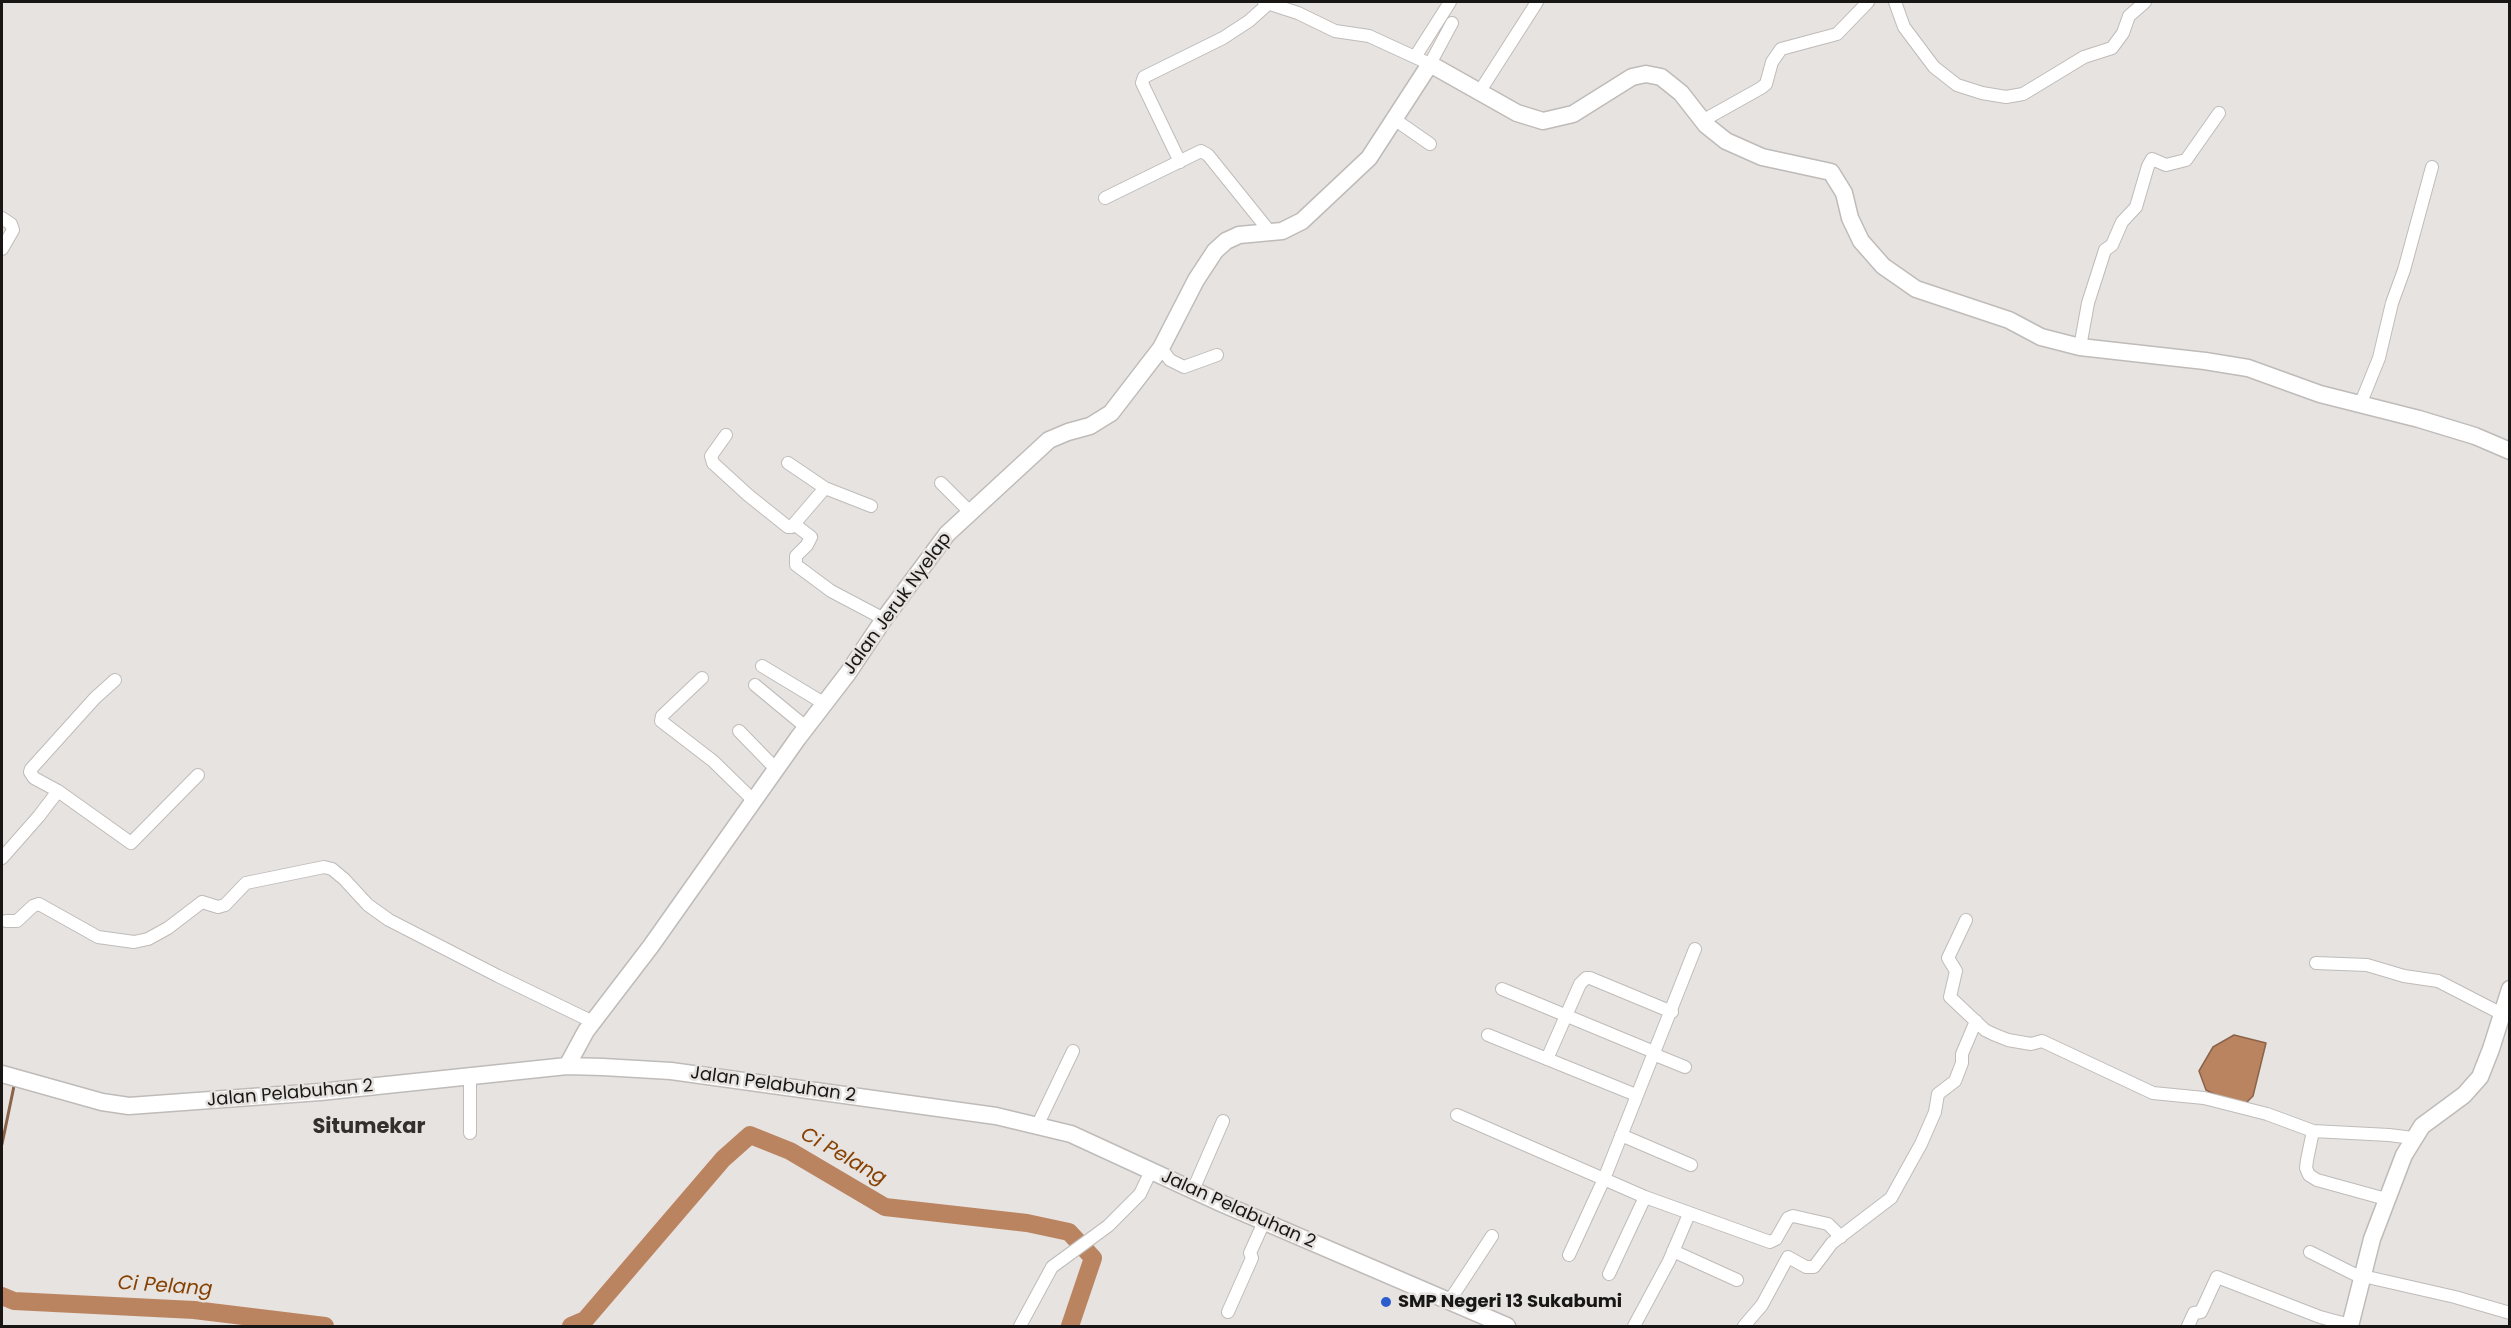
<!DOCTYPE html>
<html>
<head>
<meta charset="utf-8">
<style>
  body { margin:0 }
  #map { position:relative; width:2511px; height:1328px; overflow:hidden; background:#e7e3e0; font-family:Poppins,sans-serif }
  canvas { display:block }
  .frame { position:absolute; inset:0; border:3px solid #181716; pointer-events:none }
</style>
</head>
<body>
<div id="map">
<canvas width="2511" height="1328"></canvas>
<div class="frame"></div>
</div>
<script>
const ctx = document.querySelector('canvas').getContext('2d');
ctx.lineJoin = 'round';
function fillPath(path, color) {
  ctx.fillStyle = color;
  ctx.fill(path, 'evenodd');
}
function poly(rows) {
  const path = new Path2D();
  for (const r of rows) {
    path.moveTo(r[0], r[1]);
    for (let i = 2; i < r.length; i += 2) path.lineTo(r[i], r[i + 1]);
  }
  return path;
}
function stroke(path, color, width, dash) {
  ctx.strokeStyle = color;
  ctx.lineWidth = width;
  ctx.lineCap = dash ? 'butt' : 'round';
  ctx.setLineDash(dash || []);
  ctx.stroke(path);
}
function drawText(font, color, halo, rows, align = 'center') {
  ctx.font = font + ' Poppins,sans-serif';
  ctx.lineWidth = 5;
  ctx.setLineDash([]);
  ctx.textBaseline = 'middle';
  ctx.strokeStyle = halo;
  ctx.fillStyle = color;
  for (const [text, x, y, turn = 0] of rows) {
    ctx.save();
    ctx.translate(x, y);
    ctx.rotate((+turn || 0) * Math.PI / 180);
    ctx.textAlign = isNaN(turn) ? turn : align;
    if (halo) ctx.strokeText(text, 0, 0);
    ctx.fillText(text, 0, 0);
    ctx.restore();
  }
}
const water = poly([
  [2234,1035,2266,1043,2253,1096,2246,1103,2237,1106,2206,1090,2199,1071,2213,1047,2234,1035]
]);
fillPath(water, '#bb8461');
stroke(water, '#8a634a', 1.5);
stroke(poly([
  [2,1144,14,1086]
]), '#8a634a', 3);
stroke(poly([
  [2,1296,14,1301,194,1310,325,1326],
  [571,1326,585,1320,723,1159,750,1135,790,1151,885,1207,1027,1223,1069,1232,1093,1258,1070,1326]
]), '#bb8461', 18);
const street = poly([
  [1264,2,1298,13,1335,31,1369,36,1430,64,1452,23],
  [1895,2,1904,27,1934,67,1957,85,1982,93,2006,97,2023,94,2084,57,2112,48,2123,33,2129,16,2145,2],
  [1415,57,1450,2],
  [1480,91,1537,2],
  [1394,119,1430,144],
  [1702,121,1761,88,1766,84,1772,62,1781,49,1837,34,1868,2],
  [1180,162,1142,83,1144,77,1223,38,1249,21,1268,4],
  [1105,198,1201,151,1208,155,1270,232],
  [2,218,11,224,13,230,2,249],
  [2080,347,2088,303,2105,250,2112,245,2122,222,2136,207,2148,166,2152,159,2166,165,2186,160,2219,113],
  [1161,348,1170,360,1184,367,1217,355],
  [2360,405,2379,358,2392,303,2404,270,2432,167],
  [726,435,711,456,713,463,748,495,788,527,792,527,794,524,811,537,807,545,796,556,796,565,831,591,884,619],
  [788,463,825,488,871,506],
  [941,483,970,512],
  [794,524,825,488],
  [762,666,825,704],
  [702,678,662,716,661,721,713,761,754,801],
  [755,685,807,728],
  [739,731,776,769],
  [58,791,34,778,30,772,31,769,95,698,115,680],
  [2,858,39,816,58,791,131,843,198,775],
  [1966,920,1948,958,1956,971,1950,997,1985,1030,1993,1034,2008,1040,2031,1044,2042,1041,2153,1093,2204,1098,2267,1114,2313,1131,2389,1135,2413,1138],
  [6,921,17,921,33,906,39,904,98,937,134,942,148,939,168,928,202,902,218,907,225,905,246,883,324,867,332,869,344,879,368,905,389,920,498,976,593,1022],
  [2316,963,2367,965,2404,976,2438,981,2502,1014],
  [1502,989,1654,1052],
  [1488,1035,1636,1095],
  [1653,1054,1685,1067],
  [1547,1059,1580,984,1586,978,1590,978,1672,1012],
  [1457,1115,1645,1197,1770,1242,1776,1239,1788,1218,1793,1216,1828,1224,1841,1237],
  [1038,1124,1073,1051],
  [2313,1131,2307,1160,2306,1168,2309,1175,2317,1180,2386,1199],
  [470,1133,470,1076],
  [1621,1135,1691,1165],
  [1193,1190,1223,1121],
  [1673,1251,1737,1280],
  [2310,1252,2354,1274,2455,1297,2510,1313],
  [1569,1255,1604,1179,1695,949],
  [1609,1274,1645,1197],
  [1448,1303,1492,1236],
  [1228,1312,1252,1258,1250,1253,1264,1222],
  [1020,1326,1052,1267,1108,1226,1140,1194,1151,1171],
  [1634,1326,1669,1261,1689,1214],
  [1744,1326,1762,1305,1788,1257,1806,1267,1814,1267,1832,1243,1891,1198,1921,1144,1935,1112,1938,1094,1955,1081,1962,1063,1962,1054,1976,1021],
  [2188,1326,2194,1313,2201,1312,2217,1277,2320,1317,2350,1325]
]);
const secondary = poly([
  [567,1066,586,1031,651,946,798,738,848,673,884,619,947,534,1049,440,1068,432,1090,426,1111,413,1161,348,1196,280,1215,251,1226,241,1239,235,1282,231,1302,221,1369,158,1430,64,1517,113,1543,121,1573,114,1632,77,1646,74,1661,77,1681,93,1706,125,1726,141,1762,157,1831,172,1844,193,1850,218,1861,241,1883,266,1916,289,2009,320,2041,337,2080,347,2205,361,2248,368,2320,394,2419,419,2475,436,2510,451],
  [2,1074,102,1102,129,1106,320,1092,567,1066,603,1067,671,1071,996,1116,1071,1134,1223,1204,1507,1326],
  [2350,1326,2372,1239,2404,1155,2422,1126,2464,1095,2480,1077,2491,1049,2510,989]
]);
stroke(street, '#bfbbb9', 14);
stroke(secondary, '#bfbbb9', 19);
stroke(street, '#fff', 12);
stroke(secondary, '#fff', 16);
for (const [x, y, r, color] of [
  [1386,1302,6,"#2c5dcc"]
]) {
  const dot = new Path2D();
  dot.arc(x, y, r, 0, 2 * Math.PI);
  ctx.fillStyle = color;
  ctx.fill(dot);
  stroke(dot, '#e7e3e0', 2);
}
drawText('18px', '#181716', '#e7e3e0', [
  ["Jalan Jeruk Nyelap",898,604,-54],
  ["Jalan Pelabuhan 2",773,1085,8],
  ["Jalan Pelabuhan 2",290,1094,-5],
  ["Jalan Pelabuhan 2",1238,1210,24]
]);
drawText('bold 18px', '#181716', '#e7e3e0', [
  ["SMP Negeri 13 Sukabumi",1398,1302]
], 'left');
drawText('italic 20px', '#864103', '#e7e3e0', [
  ["Ci Pelang",843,1157,30],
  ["Ci Pelang",165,1287,4]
]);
drawText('bold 21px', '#322f2d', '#e7e3e0', [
  ["Situmekar",369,1128]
]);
</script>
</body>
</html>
